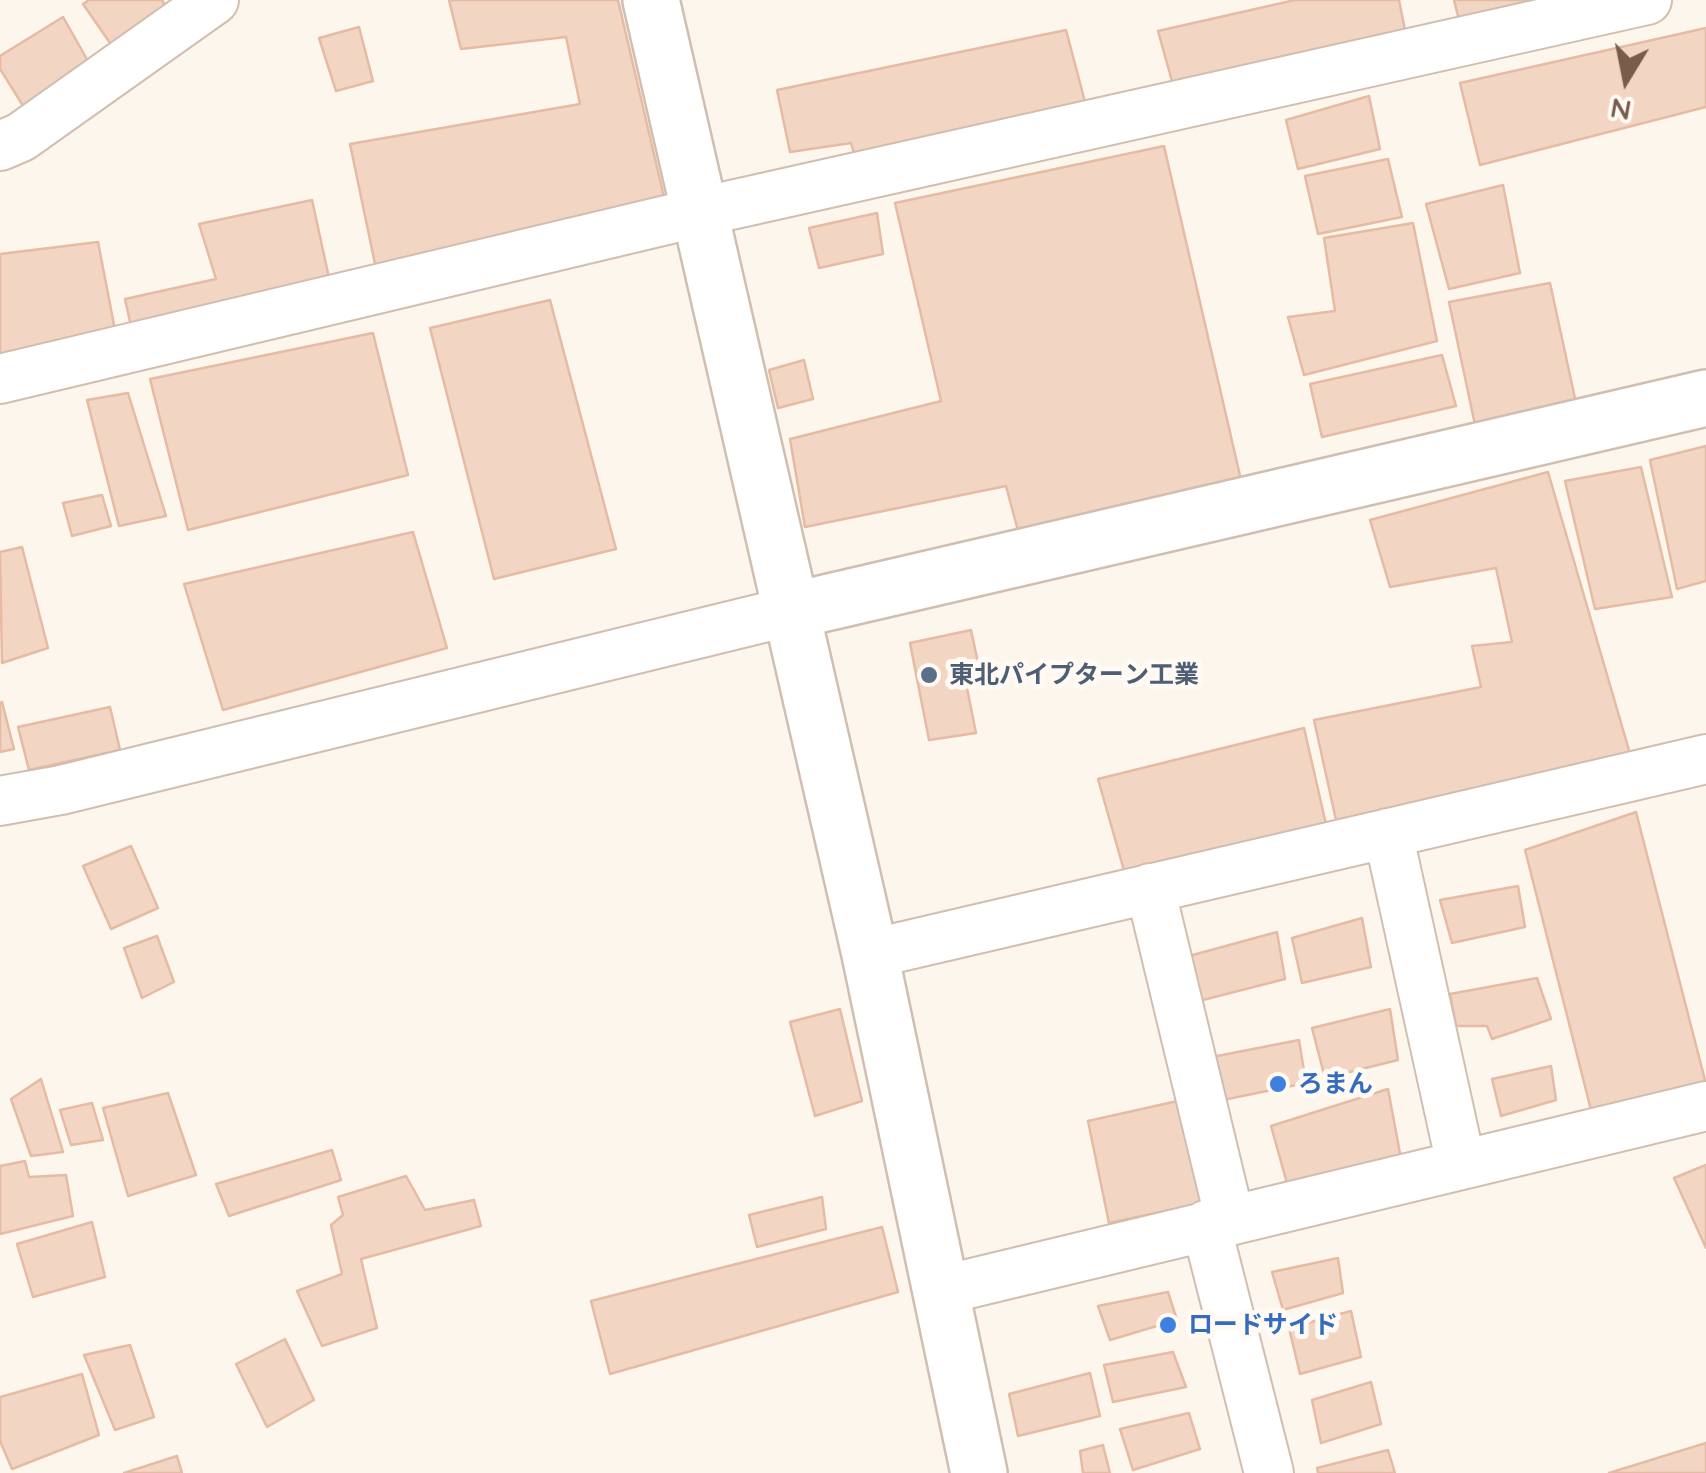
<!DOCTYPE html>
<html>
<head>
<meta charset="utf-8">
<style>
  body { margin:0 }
  #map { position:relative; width:1706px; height:1473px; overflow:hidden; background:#fdf6ec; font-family:Quicksand,sans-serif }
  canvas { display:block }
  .north { position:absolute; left:1576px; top:30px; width:100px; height:100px; -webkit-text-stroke:8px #fffaf3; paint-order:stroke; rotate:190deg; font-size:28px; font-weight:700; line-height:40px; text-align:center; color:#7a5c4d }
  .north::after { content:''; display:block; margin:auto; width:35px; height:45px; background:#7a5c4d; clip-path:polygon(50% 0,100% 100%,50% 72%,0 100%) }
</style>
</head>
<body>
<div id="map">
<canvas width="1706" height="1473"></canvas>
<div class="north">N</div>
</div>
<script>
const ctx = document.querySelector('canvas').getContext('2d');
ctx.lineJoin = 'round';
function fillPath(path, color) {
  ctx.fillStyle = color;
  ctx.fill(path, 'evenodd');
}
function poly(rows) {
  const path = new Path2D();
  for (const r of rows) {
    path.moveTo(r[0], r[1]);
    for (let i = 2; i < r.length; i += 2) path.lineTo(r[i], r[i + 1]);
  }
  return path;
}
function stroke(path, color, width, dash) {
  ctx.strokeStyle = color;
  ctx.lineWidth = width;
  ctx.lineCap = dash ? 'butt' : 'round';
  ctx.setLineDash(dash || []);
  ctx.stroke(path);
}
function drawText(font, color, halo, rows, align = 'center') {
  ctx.font = font + ' Quicksand,"Noto Sans JP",sans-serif';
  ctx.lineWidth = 10;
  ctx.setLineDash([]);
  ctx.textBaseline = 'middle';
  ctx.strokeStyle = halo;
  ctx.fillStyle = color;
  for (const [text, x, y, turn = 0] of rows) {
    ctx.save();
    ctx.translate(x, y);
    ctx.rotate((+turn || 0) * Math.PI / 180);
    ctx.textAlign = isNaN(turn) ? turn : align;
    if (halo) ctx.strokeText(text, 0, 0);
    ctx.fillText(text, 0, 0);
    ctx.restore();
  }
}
const building = poly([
  [89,0,162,0,170,14,117,53,83,4,89,0],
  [449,0,618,0,667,210,379,283,350,144,580,104,566,37,461,49,449,0],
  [1295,0,1399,0,1407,40,1175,92,1158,31,1295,0],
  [1454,0,1597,0,1462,32,1454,0],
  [63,17,92,68,25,109,0,69,0,56,63,17],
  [359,27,373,81,336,91,319,38,359,27],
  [1706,28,1706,107,1480,165,1460,83,1706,28],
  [1066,30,1089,117,859,171,851,143,790,152,777,90,1066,30],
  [1369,96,1380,149,1298,169,1286,120,1369,96],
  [1164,146,1244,493,1021,542,1006,486,805,527,790,439,941,401,895,203,1164,146],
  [1388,159,1402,217,1318,234,1305,176,1388,159],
  [1503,185,1520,273,1449,289,1426,204,1503,185],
  [312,200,331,287,134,340,125,299,216,279,199,224,312,200],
  [877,213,883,254,819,268,809,228,877,213],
  [1413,223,1437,341,1304,375,1288,317,1335,311,1324,238,1413,223],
  [98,242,116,335,0,364,0,254,98,242],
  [1550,283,1576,403,1475,425,1449,302,1550,283],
  [550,300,616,549,494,579,430,328,550,300],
  [373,333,408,475,188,530,150,379,373,333],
  [1442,355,1456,406,1322,437,1310,384,1442,355],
  [804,360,813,399,778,408,769,370,804,360],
  [128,393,166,516,119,526,87,400,128,393],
  [1706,446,1706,581,1677,589,1650,460,1706,446],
  [1641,467,1672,597,1595,609,1565,481,1641,467],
  [1548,472,1633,764,1338,829,1314,720,1481,687,1472,646,1512,642,1496,568,1390,587,1370,520,1548,472],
  [102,495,111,526,72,536,63,503,102,495],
  [413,532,447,648,223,710,184,584,413,532],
  [22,547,48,648,2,663,0,552,22,547],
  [971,630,982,681,967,688,976,733,929,740,910,643,971,630],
  [2,702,14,749,0,752,0,703,2,702],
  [110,707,120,750,29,770,18,727,110,707],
  [1304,728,1328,833,1127,881,1098,779,1304,728],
  [1636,812,1706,1084,1591,1110,1525,850,1636,812],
  [131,846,158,908,111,929,83,866,131,846],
  [1518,886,1525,927,1452,943,1440,900,1518,886],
  [1362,918,1371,967,1302,983,1292,938,1362,918],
  [1277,932,1285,979,1199,1001,1189,956,1277,932],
  [157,936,174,982,142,998,124,948,157,936],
  [1537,978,1551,1019,1492,1039,1487,1026,1456,1026,1450,994,1537,978],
  [840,1009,862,1101,815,1116,790,1022,840,1009],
  [1390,1009,1398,1060,1325,1078,1312,1028,1390,1009],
  [1299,1040,1306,1083,1223,1100,1212,1057,1299,1040],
  [1551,1066,1556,1100,1501,1116,1492,1079,1551,1066],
  [41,1079,63,1152,31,1156,11,1099,41,1079],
  [1388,1089,1402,1164,1290,1194,1271,1126,1388,1089],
  [168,1093,196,1175,128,1196,103,1108,168,1093],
  [1182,1100,1203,1203,1109,1223,1088,1121,1182,1100],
  [92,1103,103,1140,71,1145,60,1110,92,1103],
  [332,1150,341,1180,229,1216,216,1184,332,1150],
  [25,1161,29,1177,66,1175,73,1216,0,1234,0,1166,25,1161],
  [1706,1165,1706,1248,1674,1178,1706,1165],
  [406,1176,425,1210,474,1200,481,1226,361,1259,377,1328,322,1346,297,1291,342,1274,331,1225,343,1215,338,1197,406,1176],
  [822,1197,826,1229,757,1247,749,1215,822,1197],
  [92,1222,105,1277,33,1297,17,1244,92,1222],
  [882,1227,898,1292,610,1374,591,1301,882,1227],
  [1338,1258,1343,1293,1283,1310,1272,1272,1338,1258],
  [1168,1292,1177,1320,1110,1340,1098,1306,1168,1292],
  [1351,1311,1361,1357,1300,1374,1289,1328,1351,1311],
  [285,1339,314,1400,267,1427,236,1364,285,1339],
  [130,1345,154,1417,115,1430,84,1355,130,1345],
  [1173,1352,1186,1387,1113,1402,1104,1365,1173,1352],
  [1090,1373,1100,1416,1018,1436,1009,1394,1090,1373],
  [82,1374,99,1435,12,1469,0,1441,0,1397,82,1374],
  [1371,1382,1381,1424,1321,1443,1312,1400,1371,1382],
  [1189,1413,1200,1449,1133,1470,1120,1429,1189,1413],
  [1706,1443,1706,1473,1609,1473,1706,1443],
  [1103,1445,1110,1473,1083,1473,1080,1451,1103,1445],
  [1388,1450,1395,1473,1318,1473,1317,1468,1388,1450],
  [177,1456,182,1473,124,1473,177,1456]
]);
fillPath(building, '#f3d5c3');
stroke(building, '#e6bba3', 2.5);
const minor = poly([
  [0,146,21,137,214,0],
  [0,379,700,212,1647,0],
  [0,801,61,790,791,611],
  [1388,833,1461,1164],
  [1150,888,1230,1220],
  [870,954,1706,759],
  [1206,1225,1269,1473],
  [943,1290,1706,1106]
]);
const tertiary = poly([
  [651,0,870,954,979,1473],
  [791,611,1706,398]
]);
stroke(minor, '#d1beb0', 52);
stroke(tertiary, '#d1beb0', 60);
stroke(minor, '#fff', 48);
stroke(tertiary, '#fff', 55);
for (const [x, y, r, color] of [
  [929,675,10,"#5c6f8a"],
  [1278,1084,10,"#3f7fe0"],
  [1168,1325,10,"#3f7fe0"]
]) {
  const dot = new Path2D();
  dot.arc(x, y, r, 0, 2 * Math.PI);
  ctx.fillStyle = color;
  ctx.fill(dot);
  stroke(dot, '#fffaf3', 4);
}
drawText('bold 25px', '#4e5e75', '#fffaf3', [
  ["東北パイプターン工業",949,675]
], 'left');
drawText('bold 25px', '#366cbe', '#fffaf3', [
  ["ろまん",1298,1084],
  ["ロードサイド",1188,1325]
], 'left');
</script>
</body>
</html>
